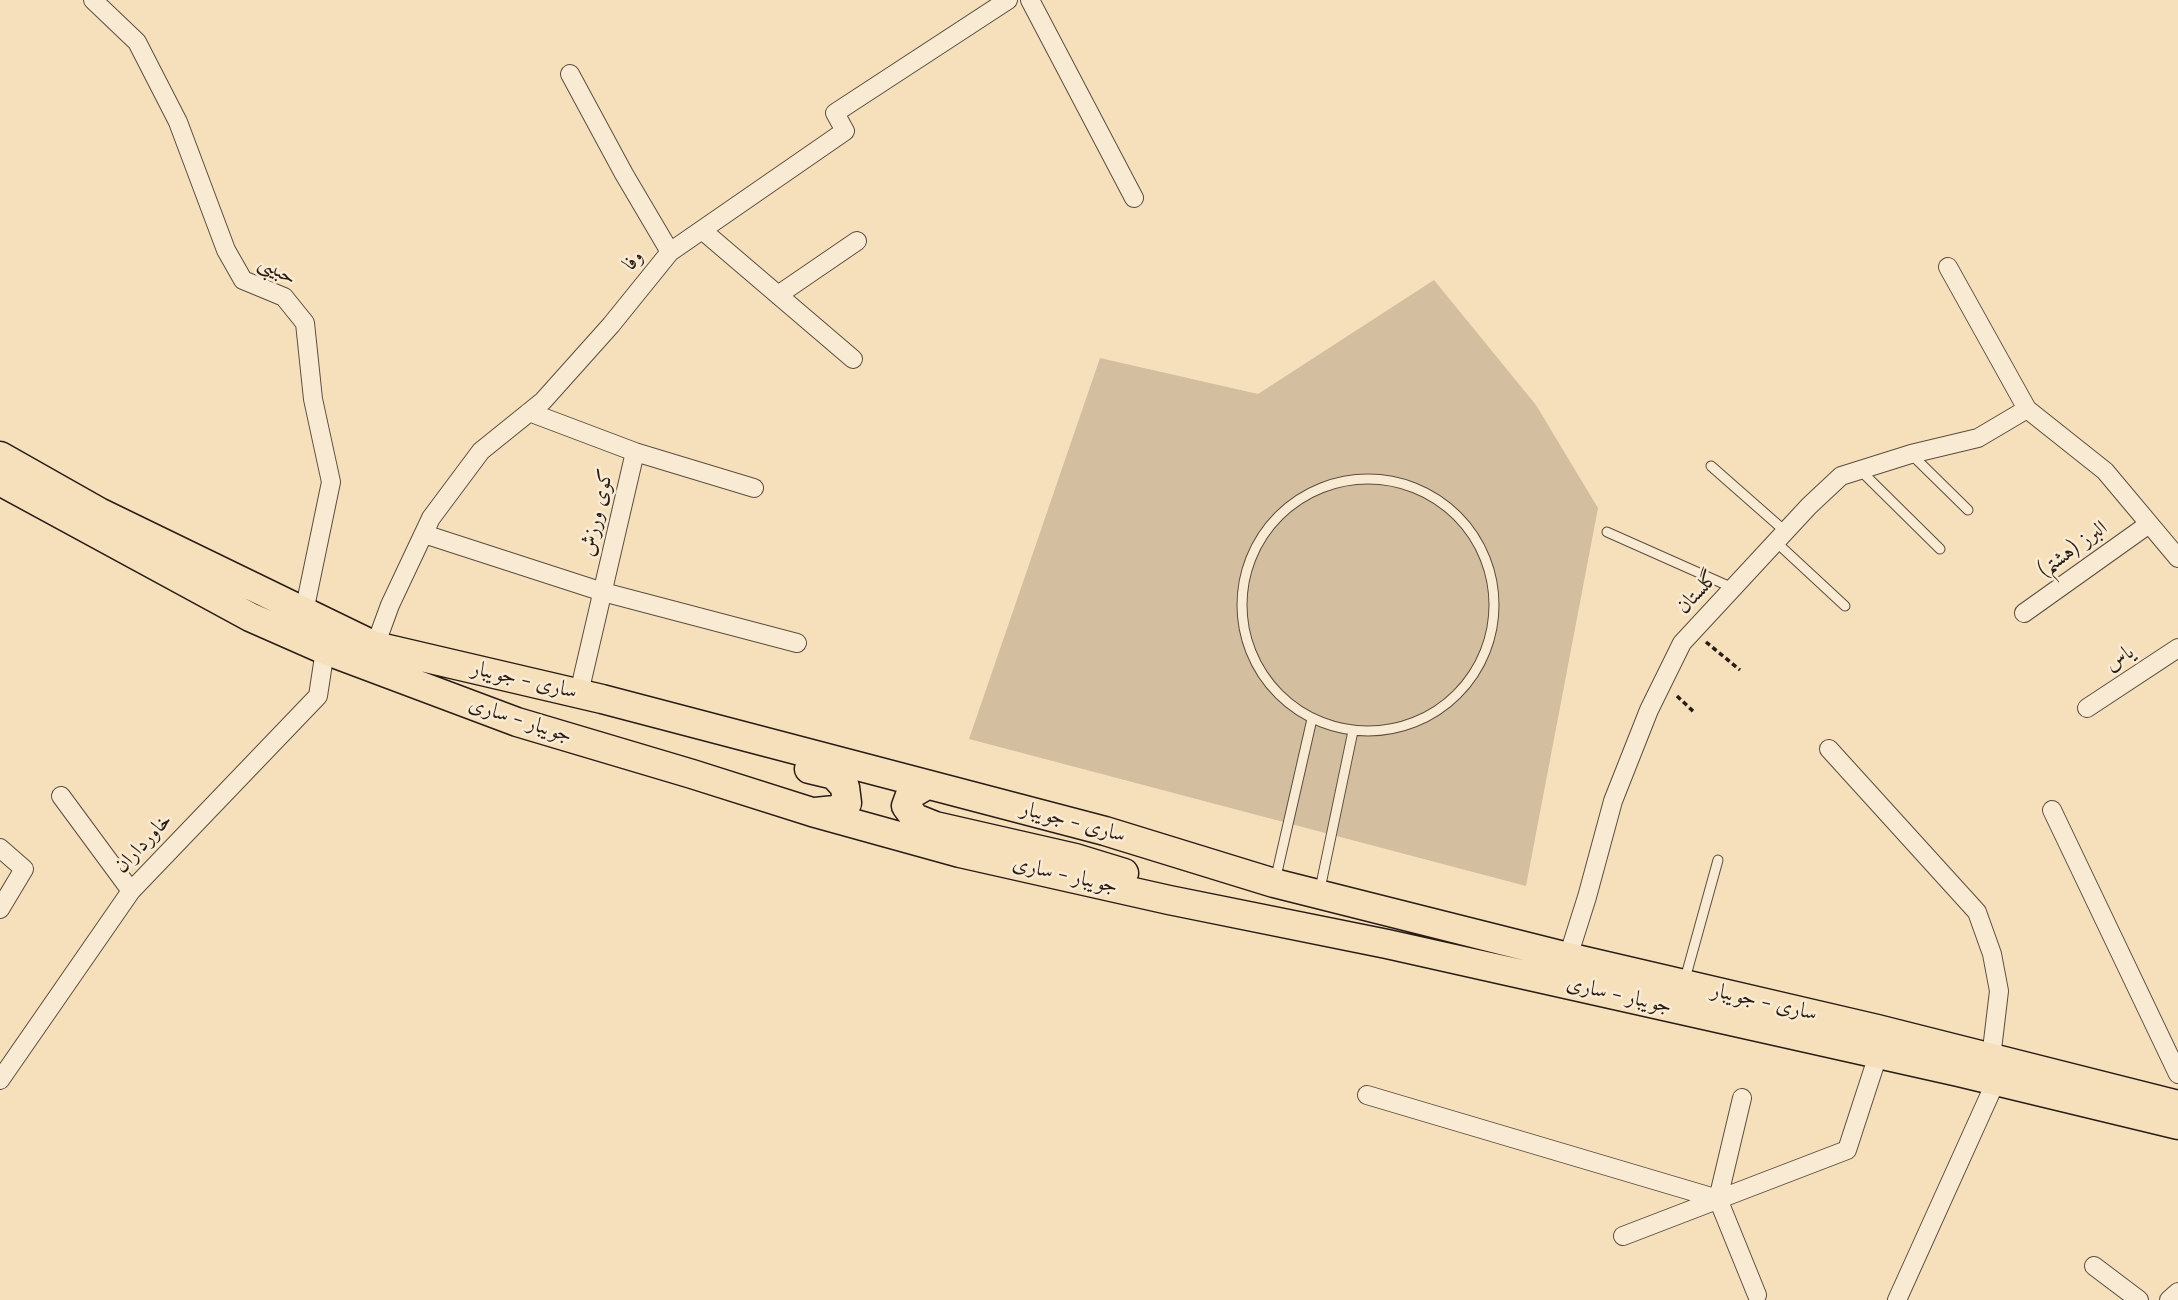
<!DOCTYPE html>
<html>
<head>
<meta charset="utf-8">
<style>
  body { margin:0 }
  canvas { display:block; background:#f6e0bc }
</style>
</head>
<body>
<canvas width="2178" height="1300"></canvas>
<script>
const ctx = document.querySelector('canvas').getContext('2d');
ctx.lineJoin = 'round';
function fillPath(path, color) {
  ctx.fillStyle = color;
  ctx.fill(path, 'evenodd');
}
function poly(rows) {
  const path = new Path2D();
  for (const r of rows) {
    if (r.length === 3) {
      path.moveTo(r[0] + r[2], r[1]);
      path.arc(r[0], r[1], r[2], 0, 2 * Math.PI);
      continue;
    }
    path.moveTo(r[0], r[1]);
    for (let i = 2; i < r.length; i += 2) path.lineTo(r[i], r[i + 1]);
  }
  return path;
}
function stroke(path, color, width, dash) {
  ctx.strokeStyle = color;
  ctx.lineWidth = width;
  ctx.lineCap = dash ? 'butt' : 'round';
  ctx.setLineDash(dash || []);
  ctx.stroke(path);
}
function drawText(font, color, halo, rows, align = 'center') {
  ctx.font = font + ' Cardo,Amiri,serif';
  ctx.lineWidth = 5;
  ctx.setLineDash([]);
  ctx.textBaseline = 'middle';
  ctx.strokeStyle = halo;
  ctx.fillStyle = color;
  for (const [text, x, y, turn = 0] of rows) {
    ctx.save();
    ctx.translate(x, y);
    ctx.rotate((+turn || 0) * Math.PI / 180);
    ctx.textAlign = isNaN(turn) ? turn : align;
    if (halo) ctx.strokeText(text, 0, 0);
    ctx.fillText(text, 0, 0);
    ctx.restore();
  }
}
fillPath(poly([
  [1434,280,1536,405,1598,508,1526,886,969,739,1100,358,1258,394]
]), '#d3bfa0');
const service = poly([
  [1911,454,1968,510],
  [1711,466,1786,532],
  [1860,470,1940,549],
  [1368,605,126],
  [1607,532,1733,588],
  [1776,542,1845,606],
  [1275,881,1312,719],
  [1320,889,1353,731],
  [1685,979,1718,860]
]);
const minor = poly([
  [93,0,137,42,178,122,226,250,243,280,284,297,305,323,313,399,331,482,304,612],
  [1030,0,1134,198],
  [570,74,624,174,670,252],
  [702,230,853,359],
  [1948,267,2027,409,2105,471,2178,558],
  [778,295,857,241],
  [529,412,635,452,579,693],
  [635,452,754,488],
  [424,534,603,592,797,643],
  [2024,613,2149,524],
  [375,646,390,605,431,518,481,451,543,401,611,325,670,252,845,131,835,113,1008,0],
  [2087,708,2178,648],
  [1829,749,1977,912,1992,954,1999,991,1991,1058],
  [61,796,131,891],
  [2052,810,2178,1074],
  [0,848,24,869,0,909],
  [1568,957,1587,897,1613,801,1649,710,1682,643,1809,506,1841,476,1911,454,1978,438,2027,409],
  [0,1080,131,891,318,696,325,650],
  [1367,1095,1718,1199],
  [1742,1098,1718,1199,1757,1295],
  [1623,1236,1847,1150,1878,1055],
  [2094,1266,2139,1300],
  [1897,1300,1996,1081],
  [2169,1300,2178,1292]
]);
const trunk = poly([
  [0,456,99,512,375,646,602,699,1105,831,1274,883,1568,957,1877,1029,2178,1105],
  [0,481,250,617,325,650,517,722,692,774,812,812,960,853,1169,900,1387,944,1959,1072,2178,1125],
  [809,769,834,775,845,787,847,803,835,810,815,812],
  [927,785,910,795,906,806,915,818,935,826,1075,858,1124,873]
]);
stroke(service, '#5c4d3f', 11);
stroke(minor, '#5c4d3f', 20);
stroke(trunk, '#291c15', 31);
stroke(poly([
  [1706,642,1740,670],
  [1677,696,1695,713]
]), '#291c15', 3.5, [5, 3.5]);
stroke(service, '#f9ebd3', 9);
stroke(minor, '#f9ebd3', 18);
stroke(trunk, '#f6e0bc', 28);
drawText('21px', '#291c15', '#f9ebd3', [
  ["وفا",634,261,-51],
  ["حبیبی",277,271,30],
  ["کوی ورزش",598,513,-77],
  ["البرز (هشتم)",2073,550,-36],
  ["گلستان",1698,593,-47],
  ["یاس",2120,659,-33],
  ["ساری - جویبار",524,681,13],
  ["جویبار - ساری",520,721,18],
  ["ساری - جویبار",1073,823,15],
  ["خاورداران",144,844,-47],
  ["جویبار - ساری",1065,876,13],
  ["جویبار - ساری",1619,996,13],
  ["ساری - جویبار",1764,1003,13]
]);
</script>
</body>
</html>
